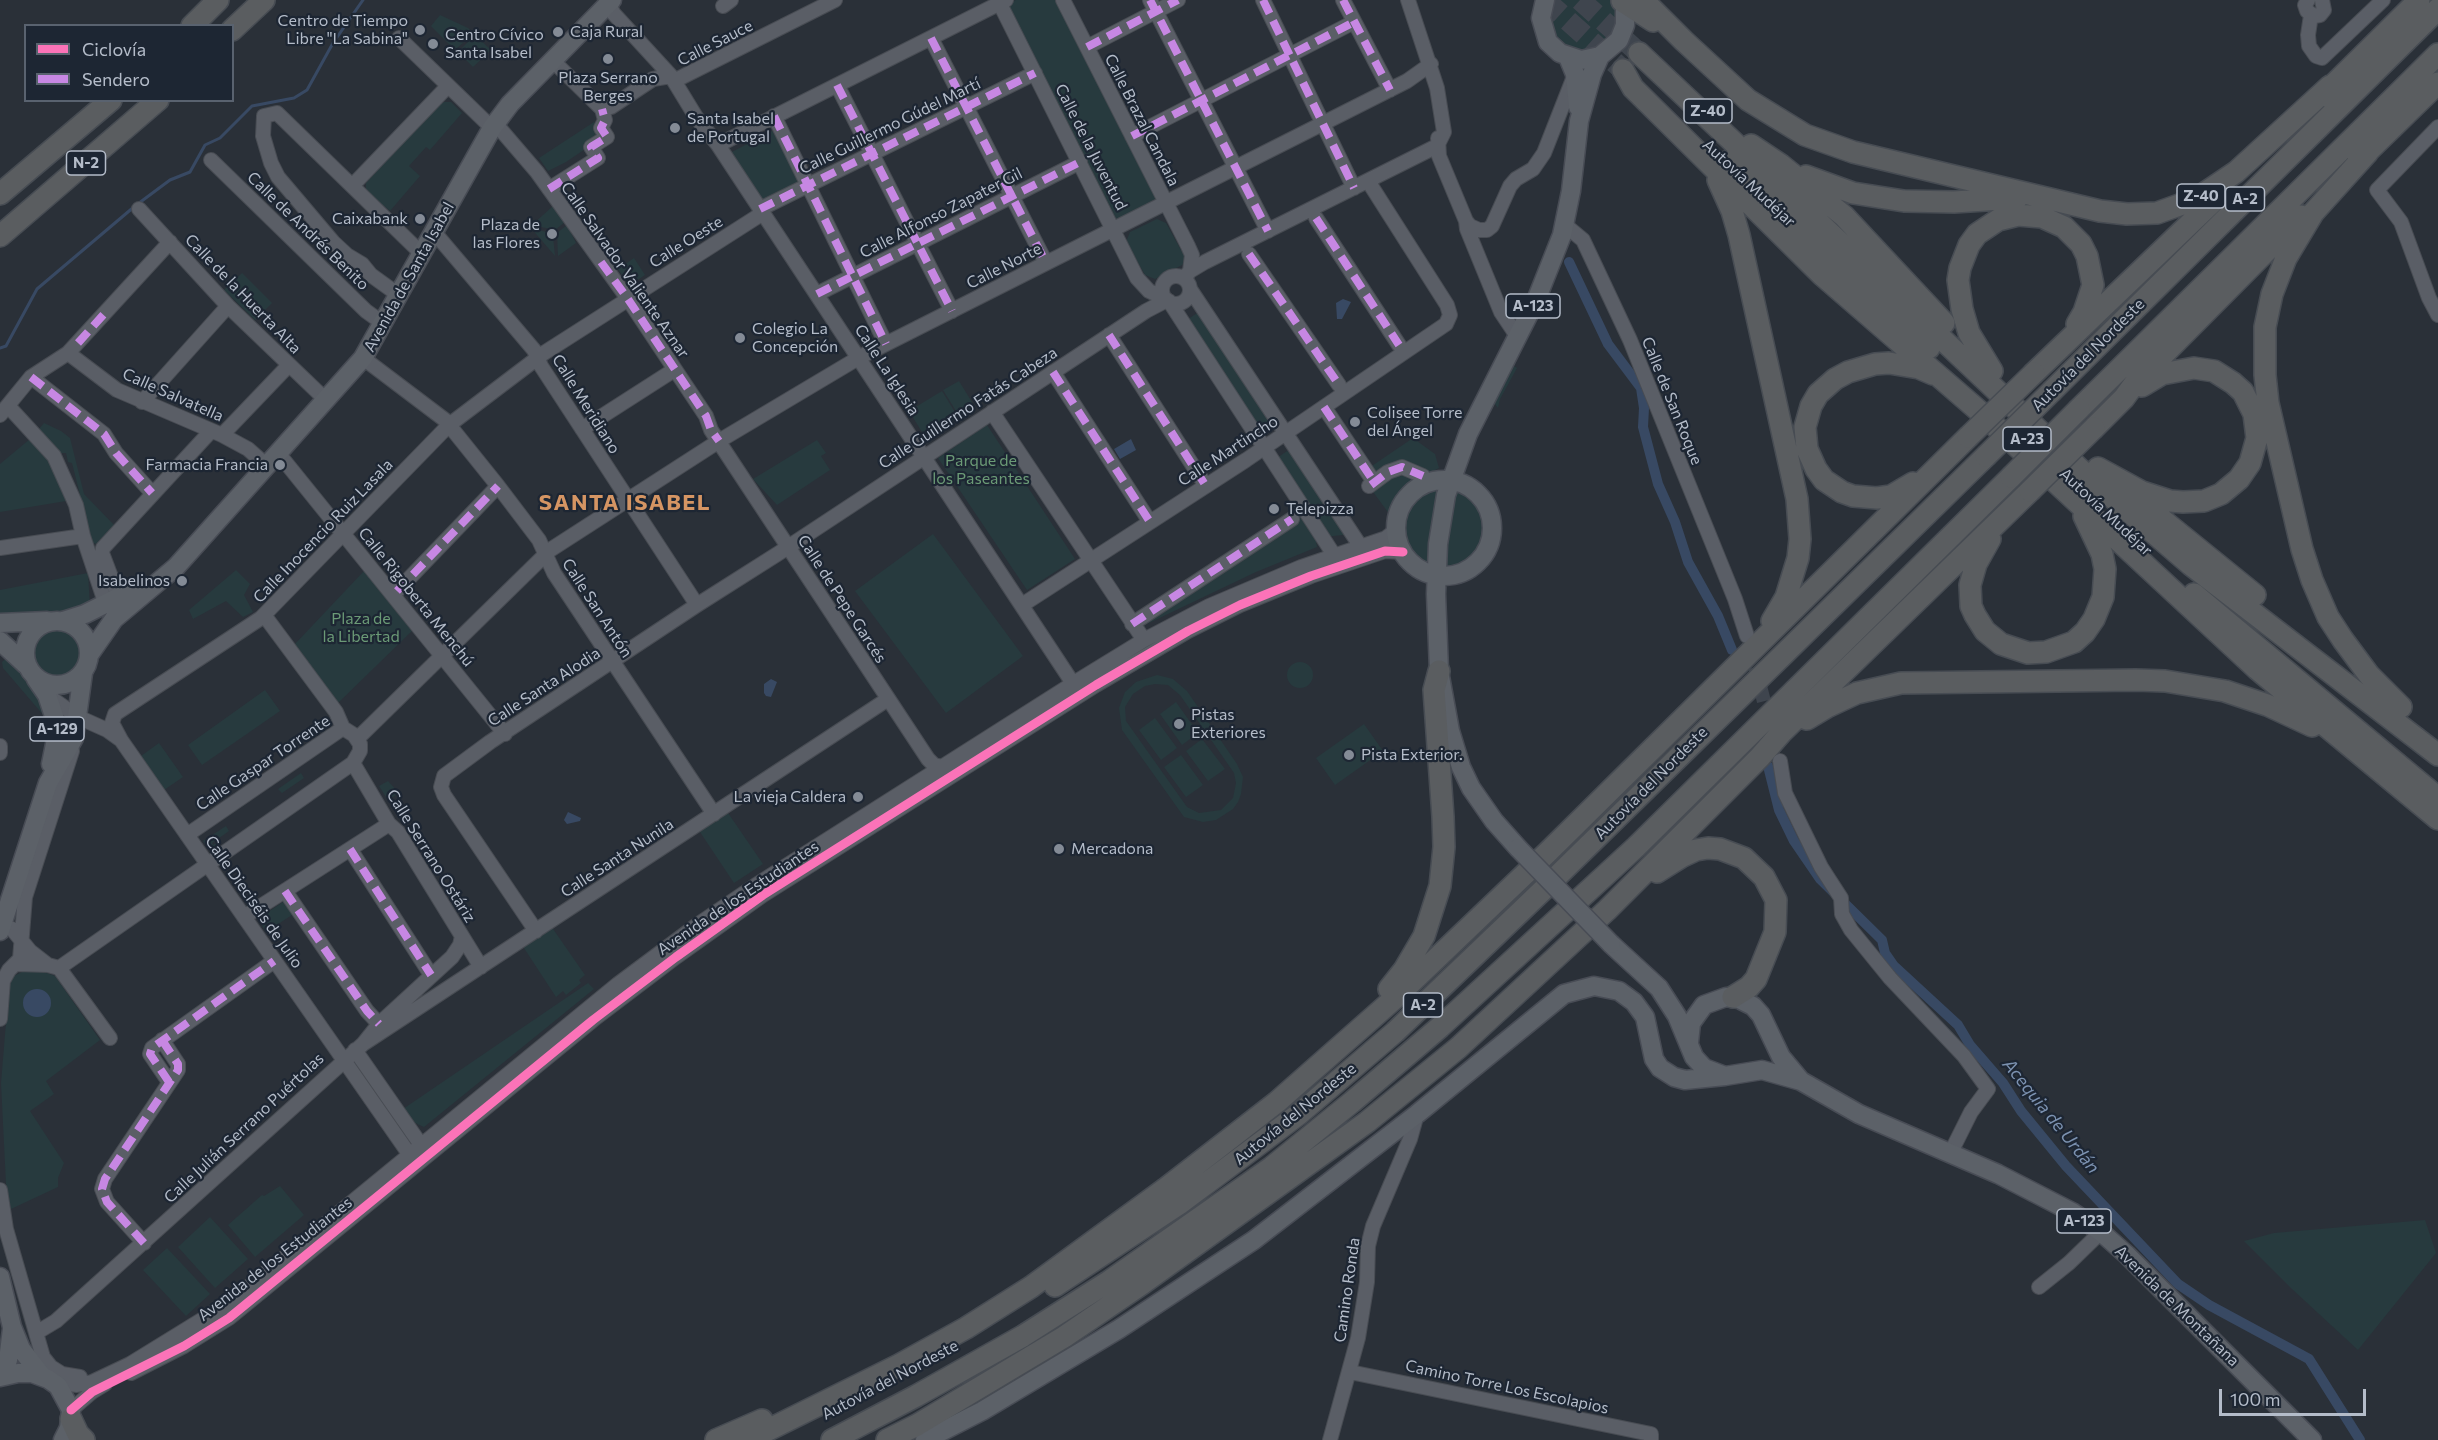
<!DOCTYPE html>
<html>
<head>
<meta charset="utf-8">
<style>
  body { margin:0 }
  #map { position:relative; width:2438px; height:1440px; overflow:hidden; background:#2a3038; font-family:Commissioner,sans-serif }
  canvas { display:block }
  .legend { position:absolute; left:24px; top:24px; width:210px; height:78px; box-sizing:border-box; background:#1d2633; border:2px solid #59626f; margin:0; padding:8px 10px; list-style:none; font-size:18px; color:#b4bcc9 }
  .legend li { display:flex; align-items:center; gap:12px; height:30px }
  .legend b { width:30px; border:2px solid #59626f }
  .scale { position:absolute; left:2219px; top:1389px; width:147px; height:27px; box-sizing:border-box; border:3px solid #b4bcc9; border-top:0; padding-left:8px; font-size:18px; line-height:21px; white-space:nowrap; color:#b4bcc9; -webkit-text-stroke:4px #1d2633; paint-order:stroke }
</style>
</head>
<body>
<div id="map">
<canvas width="2438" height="1440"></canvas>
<ul class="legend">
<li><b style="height:8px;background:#fb73b8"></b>Ciclovía</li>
<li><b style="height:8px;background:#c787e3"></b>Sendero</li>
</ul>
<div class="scale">100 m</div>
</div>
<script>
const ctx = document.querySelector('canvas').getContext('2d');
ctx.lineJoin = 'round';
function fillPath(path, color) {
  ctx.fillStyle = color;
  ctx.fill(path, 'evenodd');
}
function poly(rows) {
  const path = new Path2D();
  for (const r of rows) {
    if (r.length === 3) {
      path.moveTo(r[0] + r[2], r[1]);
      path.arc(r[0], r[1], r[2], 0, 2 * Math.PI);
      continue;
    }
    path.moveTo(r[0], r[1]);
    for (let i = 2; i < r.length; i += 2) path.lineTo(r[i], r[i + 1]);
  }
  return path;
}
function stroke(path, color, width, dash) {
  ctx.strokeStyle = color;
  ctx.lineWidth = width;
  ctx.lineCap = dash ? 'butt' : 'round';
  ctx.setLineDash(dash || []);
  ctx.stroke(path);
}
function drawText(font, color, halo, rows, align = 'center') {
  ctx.font = font + ' Commissioner,sans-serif';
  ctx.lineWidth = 4.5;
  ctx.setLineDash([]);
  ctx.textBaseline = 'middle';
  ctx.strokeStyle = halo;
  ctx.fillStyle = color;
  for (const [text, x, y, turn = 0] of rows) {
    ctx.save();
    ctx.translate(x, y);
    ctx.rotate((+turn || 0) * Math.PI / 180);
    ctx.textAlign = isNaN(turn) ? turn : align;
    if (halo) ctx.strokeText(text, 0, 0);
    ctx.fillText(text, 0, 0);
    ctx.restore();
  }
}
fillPath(poly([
  [1016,0,1058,0,1157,199,1116,222,1004,5],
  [1555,0,1614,0,1619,17,1615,34,1595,50,1578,51,1562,44,1556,38,1550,22,1550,13],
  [440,15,468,28,474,33,455,50,431,26],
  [475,35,491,50,473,67,458,52],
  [444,102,451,102,462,113,430,150,426,147,409,166,420,176,390,211,366,191,366,183,437,106],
  [594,122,603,137,566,162,548,171,539,158],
  [774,130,801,184,762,203,728,154],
  [553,206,565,222,555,230,532,225],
  [1157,219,1166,223,1186,259,1182,265,1155,279,1145,275,1126,242,1130,232],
  [567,225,576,243,558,256,557,233],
  [531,228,550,233,553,236,555,256],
  [634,258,645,275,629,286,618,269],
  [242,273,272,303,255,320,224,290],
  [1202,310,1274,418,1257,430,1185,321],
  [1514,366,1517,368,1500,399,1498,408,1494,403],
  [959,381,975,407,959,416,943,390],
  [942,391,958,417,925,437,909,411],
  [44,423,61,431,70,438,84,494,114,525,96,544,92,542,72,463,68,462,66,453,61,453,39,429],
  [987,425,1075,559,1027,590,938,458],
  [1413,438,1435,454,1439,468,1418,479,1402,491,1392,505,1390,515,1360,474],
  [30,439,51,463,66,501,0,512,0,464],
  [817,440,826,453,821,456,830,470,777,505,753,479],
  [1295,446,1353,534,1323,537,1272,461],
  [1439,484,1429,566,1427,567,1415,558,1405,545,1401,530,1402,520,1408,506,1416,495],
  [1459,487,1472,494,1481,504,1487,520,1488,533,1483,548,1472,561,1457,569,1446,571,1448,529,1457,489],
  [1300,513,1316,541,1317,547,1256,572,1149,623,1143,617],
  [933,534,1023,656,946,713,855,591],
  [236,570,250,584,244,595,253,612,243,617,226,601,193,619,189,610],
  [364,571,413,630,338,703,295,644],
  [88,573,90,607,71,615,0,620,0,590],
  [57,653,23],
  [9,656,43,702,45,717,3,668,2,662],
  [1300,675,13],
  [1157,675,1173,679,1187,691,1237,764,1243,777,1241,794,1238,802,1233,809,1216,820,1203,822,1184,817,1122,730,1119,708,1125,692,1136,682],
  [1155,684,1168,685,1180,695,1234,773,1236,783,1233,798,1221,810,1199,813,1187,807,1126,721,1125,707,1133,694,1145,686],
  [265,690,280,711,202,765,188,745],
  [1176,702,1198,733,1182,745,1160,714],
  [1155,718,1177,748,1161,760,1139,730],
  [1364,724,1383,751,1335,785,1316,758],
  [1202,739,1225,769,1208,781,1186,751],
  [159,743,183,777,164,790,141,756],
  [1181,755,1203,785,1186,797,1164,767],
  [301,773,304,778,282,793,278,789],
  [388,781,399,793,388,800,379,786],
  [726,810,763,864,734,883,698,829],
  [226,826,229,831,212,843,213,845,217,842,219,846,210,848,206,845,203,841],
  [286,900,295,913,266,932,260,922,262,916],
  [551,926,585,975,579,980,581,983,566,995,563,991,556,997,522,945],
  [24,971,41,971,55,976,100,1040,46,1081,54,1094,30,1111,64,1163,58,1178,58,1187,11,1209,6,1184,1,1083,9,986,14,976],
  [588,983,594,989,424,1127,402,1117,403,1109],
  [280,1186,304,1215,255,1257,228,1225,262,1195,264,1196],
  [210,1217,248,1259,215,1288,178,1247],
  [2425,1220,2436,1253,2358,1350,2292,1289,2244,1241,2274,1233],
  [167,1248,210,1294,186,1316,143,1270]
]), '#273a3e');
fillPath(poly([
  [1343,299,1351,302,1342,319,1337,319,1336,303],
  [1131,439,1136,450,1120,459,1114,449],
  [771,679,777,682,771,697,766,696,764,693,764,684],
  [568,812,581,818,580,821,567,824,564,820],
  [37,1003,14]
]), '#384963');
stroke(poly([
  [0,348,6,346,37,289,135,206,170,180,190,172,205,145,220,138,252,106,294,98,307,90,333,43,363,0]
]), '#384963', 3);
stroke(poly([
  [1569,262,1608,344,1641,388,1644,408,1643,427,1658,484,1675,522,1688,562,1718,616,1732,650],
  [1768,766,1779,810,1794,841,1820,879,1882,940,1885,953,1894,966,1958,1025,1970,1045,2003,1083,2021,1111,2066,1166,2178,1284,2209,1305,2309,1359,2360,1440]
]), '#384963', 10);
stroke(poly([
  [1750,647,1769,721]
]), '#3f454e', 14, [14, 7]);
stroke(poly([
  [1545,0,1623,70],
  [1580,0,1639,53]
]), '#3f454e', 21, [21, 10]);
const minor = poly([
  [606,0,614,14,671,76,696,117,718,145,1078,691],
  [998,0,1137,278,1149,291,1166,299],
  [1063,0,1188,246,1192,255,1190,271],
  [1150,0,1268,231],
  [1263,0,1354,188],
  [1343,0,1390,90],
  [2308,0,2305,5,2307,11,2314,16,2320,15,2324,10,2322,0],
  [723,6,731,0],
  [2311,15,2308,35,2309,46,2316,56,2322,58,2383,0],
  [399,38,492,128],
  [931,38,1046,263],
  [1087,47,1178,0],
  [553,61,602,109,611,107,653,79,671,76],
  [674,81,835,0],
  [837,85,952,311],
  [774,116,886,344],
  [495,123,537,172,628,299,706,416,711,430,928,759,934,765,943,767],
  [2438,127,2377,190,2401,222,2429,298,2438,315],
  [1132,136,1354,22],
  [1438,138,1439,156,1466,221,1467,229,1501,312,1517,336],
  [718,145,1006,0],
  [211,160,366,311,384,324],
  [352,186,448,86],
  [549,189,598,158,591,147,607,137,601,128,605,120,602,109],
  [139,209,228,306,326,400],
  [760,209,1035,73],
  [1316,218,1399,345],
  [1466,221,1470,226,1479,230,1487,230,1492,226,1510,186,1516,179,1533,169,1544,153,1575,74],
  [1565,225,1583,240,1630,340,1735,599,1747,636],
  [434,232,534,350,541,366,697,605],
  [1249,254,1339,385],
  [1176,290,14],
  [1184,278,1190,271,1205,262,1437,146,1444,132,1437,88,1408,0],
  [1190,289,1361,547],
  [817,294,1080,162],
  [400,296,371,275,362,264,347,255,333,242,278,177,271,163,263,136,264,116,277,113,422,254],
  [1169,301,1334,555],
  [1109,335,1206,486],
  [68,353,117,390,222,435,248,449,266,465],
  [363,358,445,420,498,486,539,540,554,573,714,814],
  [1053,372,1150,522],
  [31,377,104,434,116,453,152,493],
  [142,402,228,306],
  [9,407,54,456,76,505,83,536,106,605],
  [1324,407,1374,482],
  [992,412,1144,640],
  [0,415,31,377,68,353,170,242],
  [582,429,674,370],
  [222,435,289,365],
  [278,453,505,734],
  [1369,486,1388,472,1402,467,1423,476],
  [0,548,83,536],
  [397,591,498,486],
  [119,598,102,553,103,548,211,431],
  [1022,605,1246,460,1446,324,1450,315,1447,305,1368,181],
  [264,615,336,712,343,728],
  [1132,624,1292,519],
  [47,695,78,717,107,730,121,740,414,1161],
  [358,738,550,550,719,441,860,357,1407,81,1431,64],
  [121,740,112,723,115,714,261,618,449,425,544,353,763,213],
  [0,746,0,753],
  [1780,761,1785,793,1821,867,1841,898,1842,914,1851,930,1890,978,1964,1056,1988,1089,1971,1112,1950,1154],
  [353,763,389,824,398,832,481,967],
  [187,835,343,728],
  [350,849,431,975],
  [285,891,367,1011,379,1024],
  [244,917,389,824],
  [0,925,12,929,30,951,48,965],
  [536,931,444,795,441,787,444,776,490,742,697,605,779,553,1146,311,1167,300],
  [17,964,48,965,59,968,110,1038],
  [59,968,353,763,360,751,360,744,354,735,343,728],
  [0,986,9,970,20,959,25,897,72,751],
  [0,1019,3,980],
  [363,1044,888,699],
  [355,1050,421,1145,419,1154],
  [169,1082,150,1054,152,1048,274,961],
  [0,1190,6,1229,43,1357,51,1367,62,1374,80,1377],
  [144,1243,107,1202,102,1189,105,1179,178,1070,178,1064,162,1040],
  [2039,1287,2069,1263,2101,1232],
  [36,1331,41,1330,56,1321,363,1044,379,1024,452,957,460,945,462,936],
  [1350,1372,1651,1434,1651,1440],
  [131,1373,184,1346,229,1318,593,1020,676,957,763,895,1096,685,1188,631,1240,605,1311,576,1385,551,1403,552],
  [53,1382,77,1385,92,1382,130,1364,229,1303,618,984,697,925,756,885,1074,683,1144,640,1209,606,1301,567,1386,538,1396,530],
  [71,1410,92,1392,105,1384],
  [1330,1440,1358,1338,1367,1282,1368,1246,1373,1226,1410,1139,1417,1114]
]);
const major = poly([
  [1545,0,1541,18,1548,42,1560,53,1581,60,1600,56,1619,40,1625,25,1625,8,1622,0],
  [1568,57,1575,74,1578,107],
  [1444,528,48],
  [57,653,32],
  [63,621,85,614,137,588],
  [0,623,47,621],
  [0,641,26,665],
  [89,655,114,619,176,567,363,358,492,128,510,104,612,0],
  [36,679,47,695,56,722,57,734,51,764],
  [1518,848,1494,821,1471,788,1461,767,1450,731,1439,671,1436,594,1438,544,1446,495,1468,434,1537,298,1562,235,1571,191,1579,121,1592,74,1600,56],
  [0,931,48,783,74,738,83,673],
  [1611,944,1659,988,1677,1016,1694,1057,1704,1068,1725,1076,1762,1070,1801,1081,1859,1114,1998,1174,2072,1212,2101,1232,2127,1255,2312,1440],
  [1689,1042,1691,1023,1704,1005,1726,997,1739,999,1753,1006,1761,1015,1781,1057,1801,1081],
  [0,1277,12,1327,21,1349,42,1376],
  [0,1373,8,1360,12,1329],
  [0,1377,18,1373,32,1373,48,1379,58,1386,71,1410,69,1428,63,1440],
  [925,1440,982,1411,1119,1329,1254,1240,1417,1114,1564,994,1594,986,1619,991,1634,1002,1645,1017,1654,1059,1660,1068,1674,1077,1685,1080,1725,1076]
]);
const highway = poly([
  [1643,0,1684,41,1748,100,1805,135,1853,152,2100,211,2127,214,2157,213,2196,199,2236,172,2330,86],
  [1622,1,1653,21],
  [192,26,218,0],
  [232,30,264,0],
  [1639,53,2085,474,2191,565,2438,755],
  [1623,70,1633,88,1822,275,1979,411,2257,669,2438,819],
  [2322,96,2419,0],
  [1751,145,1781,165,1844,216,1944,323],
  [2368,152,2313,213,2286,258,2272,294,2265,327,2265,375,2268,403,2302,549,2312,580,2328,617,2343,640,2369,675,2401,707],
  [2358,161,2438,83],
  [1727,162,1929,348],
  [1806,176,1853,193,1904,201,1954,202,2017,198],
  [1718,180,1732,211,1739,235,1797,499,1800,539,1798,558,1786,597,1772,621],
  [0,194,111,100],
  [0,236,158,100],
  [1992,371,1969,333,1962,309,1958,280,1960,268,1969,245,1977,234,1998,220,2018,215,2042,217,2064,227,2081,244,2087,256,2093,285,2084,312,2077,324],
  [2034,373,2222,193],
  [2053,390,2438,9],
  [2079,409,2438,54],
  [2094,428,2124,398,2135,383,2301,216],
  [2098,468,2142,492,2170,501,2183,502,2204,501,2221,494,2239,479,2250,463,2257,438,2254,414,2243,392,2233,383,2214,371,2194,368,2162,374,2142,386],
  [1913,483,1891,496,1877,498,1853,496,1842,492,1824,480,1816,469,1807,449,1805,427,1811,406,1818,394,1835,379,1848,372,1875,364,1889,363,1919,368,1933,374],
  [2128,492,2255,595],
  [1990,539,1976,564,1970,585,1971,606,1975,615,1985,631,2001,644,2028,653,2046,652,2074,642,2085,632,2094,619,2103,597,2105,569,2102,554,2084,516],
  [2194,594,2438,798],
  [1807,719,1827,707,1857,693,1901,683,2136,680,2165,681,2225,691,2267,705,2312,726],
  [1657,872,1681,857,1696,850,1708,848,1720,849,1744,858,1764,877,1776,900,1775,932,1756,979,1749,987,1733,997],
  [1389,989,1404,970,1424,936,1440,886,1444,847,1443,817,1434,690,1439,671],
  [1055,1286,1179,1204,1299,1114,1395,1032,1544,889,1986,456],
  [71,1419,78,1434,84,1440],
  [716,1440,762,1420],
  [748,1440,899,1365,966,1328,1031,1287,1165,1189,1277,1102,1395,998,1547,853,1968,437],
  [832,1440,916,1396,1023,1336,1108,1282,1272,1167,1352,1102,1440,1027,1636,847,2011,477],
  [887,1440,917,1425,1064,1337,1143,1283,1367,1122,1458,1048,1607,910,1760,757,1781,733,2030,491]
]);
stroke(minor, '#484c53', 16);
stroke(major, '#484c55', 21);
stroke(highway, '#474c53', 24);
stroke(minor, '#5a5e66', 14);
stroke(major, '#5c6168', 18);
stroke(highway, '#5a5d60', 21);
const majorBridge = poly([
  [1518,848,1611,944]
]);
const highwayBridge = poly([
  [1968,437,2034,373],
  [1986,456,2053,390],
  [2011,477,2079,409],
  [2030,491,2094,428]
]);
stroke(majorBridge, '#484c55', 21, []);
stroke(highwayBridge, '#474c53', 24, []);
stroke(majorBridge, '#5c6168', 18);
stroke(highwayBridge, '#5a5d60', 21);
stroke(poly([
  [1150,0,1268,231],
  [1263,0,1354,188],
  [1343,0,1390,90],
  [931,38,1046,263],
  [1087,47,1178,0],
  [837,85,952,311],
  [774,116,886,344],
  [1132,136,1354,22],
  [549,189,598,158,591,147,607,137,601,128,605,120,602,109],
  [760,209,1035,73],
  [1316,218,1399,345],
  [1249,254,1339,385],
  [601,262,628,299,706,416,711,430,719,441],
  [817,294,1080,162],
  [1109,335,1206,486],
  [78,343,104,314],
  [1053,372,1150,522],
  [31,377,104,434,116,453,152,493],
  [1324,407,1374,482],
  [1371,485,1388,472,1402,467,1423,476],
  [397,591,498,486],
  [1132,624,1292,519],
  [350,849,431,975],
  [285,891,367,1011,379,1024],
  [169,1082,150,1054,152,1048,274,961],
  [144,1243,107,1202,102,1189,105,1179,178,1070,178,1064,162,1040]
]), '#c787e3', 8, [15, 8]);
stroke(poly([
  [71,1410,92,1392,184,1346,229,1318,593,1020,676,957,763,895,1096,685,1188,631,1240,605,1311,576,1385,551,1403,552]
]), '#fb73b8', 9);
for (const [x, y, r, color] of [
  [420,30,6,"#848b96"],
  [558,32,6,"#848b96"],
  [433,44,6,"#848b96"],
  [608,59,6,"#848b96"],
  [675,128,6,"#848b96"],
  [420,219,6,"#848b96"],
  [552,234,6,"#848b96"],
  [740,338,6,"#848b96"],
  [1355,422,6,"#848b96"],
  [280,465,6,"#848b96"],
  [1274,509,6,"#848b96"],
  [182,581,6,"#848b96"],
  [1179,724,6,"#848b96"],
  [1349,755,6,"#848b96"],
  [858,797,6,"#848b96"],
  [1059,849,6,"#848b96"]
]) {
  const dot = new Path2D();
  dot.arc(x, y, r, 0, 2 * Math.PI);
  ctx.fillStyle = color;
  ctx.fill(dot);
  stroke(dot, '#1d2633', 2);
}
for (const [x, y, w] of [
  [1708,111,48],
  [86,163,39],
  [2201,196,48],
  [2245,199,39],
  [1533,306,54],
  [2027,439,48],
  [57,729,54],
  [1423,1005,39],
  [2084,1221,54]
]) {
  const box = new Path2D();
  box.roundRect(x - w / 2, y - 12, w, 24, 4.5);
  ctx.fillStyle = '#1d2633';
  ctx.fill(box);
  stroke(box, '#b4bcc9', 1.5);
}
drawText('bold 15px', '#b4bcc9', null, [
  ["Z-40",1708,111],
  ["N-2",86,163],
  ["Z-40",2201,196],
  ["A-2",2245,199],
  ["A-123",1533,306],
  ["A-23",2027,439],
  ["A-129",57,729],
  ["A-2",1423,1005],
  ["A-123",2084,1221]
]);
drawText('16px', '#b4bcc9', '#1d2633', [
  ["Centro de Tiempo",408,21,"right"],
  ["Libre \"La Sabina\"",408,39,"right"],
  ["Caja Rural",570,32],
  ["Centro Cívico",445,35],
  ["Santa Isabel",445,53],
  ["Plaza Serrano",608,78,"center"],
  ["Berges",608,96,"center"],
  ["Santa Isabel",687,119],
  ["de Portugal",687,137],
  ["Caixabank",408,219,"right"],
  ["Plaza de",540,225,"right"],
  ["las Flores",540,243,"right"],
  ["Colegio La",752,329],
  ["Concepción",752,347],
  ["Colisee Torre",1367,413],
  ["del Ángel",1367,431],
  ["Farmacia Francia",268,465,"right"],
  ["Telepizza",1286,509],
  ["Isabelinos",170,581,"right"],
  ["Pistas",1191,715],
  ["Exteriores",1191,733],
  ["Pista Exterior.",1361,755],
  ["La vieja Caldera",846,797,"right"],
  ["Mercadona",1071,849]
], 'left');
drawText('16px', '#b4bcc9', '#1d2633', [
  ["Calle Sauce",715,43,-27],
  ["Calle Brazal Candala",1142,120,63],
  ["Calle Guillermo Gúdel Martí",890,126,-26],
  ["Calle de la Juventud",1091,147,63],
  ["Autovía Mudéjar",1749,183,43],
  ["Calle Alfonso Zapater Gil",941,213,-27],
  ["Calle de Andrés Benito",308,231,44],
  ["Calle Oeste",686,242,-32],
  ["Calle Norte",1004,266,-27],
  ["Calle Salvador Valiente Aznar",625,270,55],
  ["Avenida de Santa Isabel",409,277,-61],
  ["Calle de la Huerta Alta",243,294,46],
  ["Autovía del Nordeste",2088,355,-45],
  ["Calle La Iglesia",887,370,57],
  ["Calle Salvatella",173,395,24],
  ["Calle de San Roque",1672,401,68],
  ["Calle Meridiano",586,404,58],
  ["Calle Guillermo Fatás Cabeza",968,408,-33],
  ["Calle Martincho",1228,451,-33],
  ["Autovía Mudéjar",2106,512,43],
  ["Calle Inocencio Ruiz Lasala",323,531,-46],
  ["Calle Rigoberta Menchú",416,597,51],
  ["Calle de Pepe Garcés",842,599,57],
  ["Calle San Antón",597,608,57],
  ["Calle Santa Alodia",544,687,-33],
  ["Calle Gaspar Torrente",263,763,-34],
  ["Autovía del Nordeste",1651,783,-45],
  ["Calle Serrano Ostáriz",431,856,58],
  ["Calle Santa Nunila",617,858,-33],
  ["Avenida de los Estudiantes",738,898,-34],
  ["Calle Dieciséis de Julio",254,902,55],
  ["Autovía del Nordeste",1295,1114,-39],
  ["Calle Julián Serrano Puértolas",244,1128,-43],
  ["Avenida de los Estudiantes",275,1259,-38],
  ["Camino Ronda",1347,1290,-82],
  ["Avenida de Montañana",2177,1306,44],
  ["Autovía del Nordeste",890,1380,-28],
  ["Camino Torre Los Escolapios",1507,1387,12]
]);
drawText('16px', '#6b9a76', '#1d2633', [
  ["Parque de",981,461],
  ["los Paseantes",981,479],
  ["Plaza de",361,619],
  ["la Libertad",361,637]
]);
drawText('italic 18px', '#7c92b1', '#1d2633', [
  ["Acequia de Urdán",2051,1116,51]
]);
ctx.letterSpacing = '1.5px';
drawText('bold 22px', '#d59563', '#1d2633', [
  ["SANTA ISABEL",625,503]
]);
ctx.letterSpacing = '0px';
</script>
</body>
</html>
